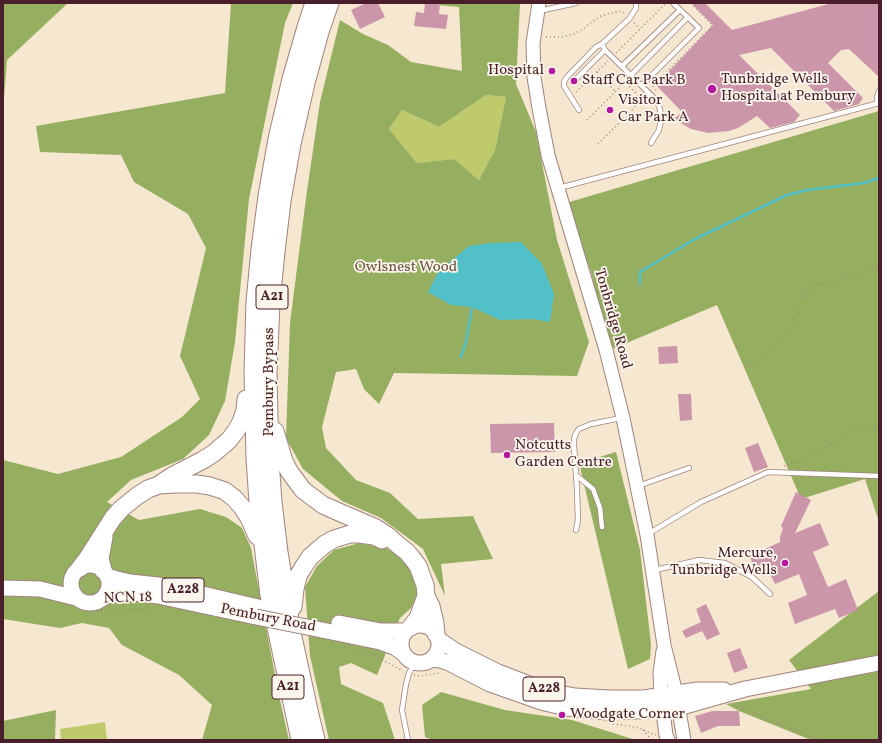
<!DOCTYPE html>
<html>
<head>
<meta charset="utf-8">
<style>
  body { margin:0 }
  #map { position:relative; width:882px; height:743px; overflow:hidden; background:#f6e7d1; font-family:Vollkorn,serif }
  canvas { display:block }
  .frame { position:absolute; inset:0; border:4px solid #4a1f2b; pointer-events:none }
</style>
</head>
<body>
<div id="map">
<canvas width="882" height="743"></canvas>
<div class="frame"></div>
</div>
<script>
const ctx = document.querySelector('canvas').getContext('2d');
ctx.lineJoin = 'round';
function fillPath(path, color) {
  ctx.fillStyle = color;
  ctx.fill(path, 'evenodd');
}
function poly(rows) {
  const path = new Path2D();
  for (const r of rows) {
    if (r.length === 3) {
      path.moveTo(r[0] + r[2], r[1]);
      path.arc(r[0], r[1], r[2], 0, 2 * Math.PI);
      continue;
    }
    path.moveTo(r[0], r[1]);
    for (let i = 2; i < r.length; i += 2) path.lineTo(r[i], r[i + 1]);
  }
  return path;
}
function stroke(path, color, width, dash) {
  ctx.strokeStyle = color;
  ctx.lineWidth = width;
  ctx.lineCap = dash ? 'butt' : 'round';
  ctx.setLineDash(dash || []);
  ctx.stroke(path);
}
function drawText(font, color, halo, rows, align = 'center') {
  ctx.font = font + ' Vollkorn,serif';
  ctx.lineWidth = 3.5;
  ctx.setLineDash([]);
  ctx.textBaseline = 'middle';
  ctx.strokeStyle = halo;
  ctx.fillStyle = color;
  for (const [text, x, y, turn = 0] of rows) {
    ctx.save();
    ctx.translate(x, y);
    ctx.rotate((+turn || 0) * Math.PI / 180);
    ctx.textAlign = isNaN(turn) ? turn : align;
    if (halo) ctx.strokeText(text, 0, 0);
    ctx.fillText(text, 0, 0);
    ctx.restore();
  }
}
fillPath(poly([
  [486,95,506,97,495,150,479,180,454,159,417,163,389,129,402,110,439,127],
  [105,722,107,740,61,740,60,729]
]), '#beca6c');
fillPath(poly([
  [3,3,68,3,7,60,3,111],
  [231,3,293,3,285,23,249,199,235,342,225,401,209,435,183,459,131,480,107,502,139,520,200,509,226,517,242,528,251,548,279,696,289,740,202,740,212,705,179,675,122,645,109,628,82,623,60,628,3,619,3,460,58,474,121,457,182,417,200,399,180,356,206,248,188,214,134,182,121,155,40,152,36,126,225,93],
  [415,3,520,3,516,84,536,132,557,240,589,342,577,376,394,373,379,404,364,389,356,369,336,372,322,427,326,448,356,480,390,493,418,519,473,516,493,559,441,564,445,596,423,549,381,518,342,501,303,469,286,438,290,323,306,198,320,102,340,20,363,34,388,45,411,62,462,71,459,7],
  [486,95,506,97,495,150,479,180,454,159,417,163,389,129,402,110,439,127],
  [879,111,879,522,865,479,801,499,717,305,610,350,591,272,566,203],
  [616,452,640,550,651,644,650,659,628,669,579,463],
  [359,543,386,548,403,558,413,577,418,594,411,608,400,618,377,675,351,663,339,667,341,684,383,703,395,740,329,740,310,656,305,587,317,566,334,550],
  [879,591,879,740,811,740,739,711,726,704,811,689,789,660],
  [441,692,505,710,572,720,636,740,546,740,543,739,536,740,433,740,425,737,422,705],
  [56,710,55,740,3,740,3,721]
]), '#96ae60');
fillPath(poly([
  [521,242,542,264,554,294,550,322,532,319,500,320,472,307,451,305,428,292,439,271,469,246,491,243]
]), '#52c0c9');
stroke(poly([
  [640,284,640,272,693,240,787,195,807,190,864,183,879,178],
  [461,357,466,342,472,307]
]), '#52c0c9', 2.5);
fillPath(poly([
  [366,3,378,3,385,17,360,29,351,10],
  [425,3,440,3,439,14,448,15,446,29,414,26,416,12,424,13],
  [691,3,705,3,732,30,832,3,879,3,879,77,849,49,841,50,828,63,863,98,859,104,834,111,771,48,739,55,800,115,794,122,770,128,757,116,738,128,729,131,708,133,691,129,674,119,682,112,656,85,713,25],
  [677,346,678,363,659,364,658,347],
  [678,394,691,394,692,420,680,421],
  [554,423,555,452,491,453,490,424],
  [758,443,768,467,754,472,745,448],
  [796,492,811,500,795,533,820,523,829,545,813,552,828,587,846,579,858,610,839,618,835,609,795,624,788,603,807,595,799,574,775,584,768,570,755,574,750,556,780,542,780,537,783,528,781,526],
  [706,604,720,634,707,640,702,631,686,638,682,631,701,622,696,609],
  [740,648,748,668,734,673,727,653],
  [712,711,739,711,740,726,718,726,701,733,695,716]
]), '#cb96a9');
const lane = poly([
  [636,3,636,8,629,19,602,44,605,50,657,101,660,109,661,120,659,130,651,143],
  [539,11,576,3],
  [622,66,680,10],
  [631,75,688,17],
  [574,81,605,50],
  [642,85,699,28,673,3],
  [877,104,877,97,879,91],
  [579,110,564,86,564,82,566,78,596,47,602,44],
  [559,188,879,103],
  [576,475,593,489,600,508,602,527],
  [638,486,689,468],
  [576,530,578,520,577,490,574,446,574,439,576,433,579,429,591,424,621,418],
  [648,534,701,502,768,472,879,476],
  [655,570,699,560,725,563,752,577,770,594],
  [408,740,402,710,406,684,409,673,415,663]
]);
const secondary = poly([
  [539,3,533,43,534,77,539,108,548,155,606,350,623,418,647,535,664,645,676,693,684,740],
  [663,651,660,673,661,696,666,735,668,740]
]);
const primary = poly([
  [90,584,19],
  [107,576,117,579,130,582,158,585,207,595,258,607],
  [3,588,40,589,76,598],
  [105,596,119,594,135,593,158,596,256,617],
  [339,623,381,631,406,631],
  [420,644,19],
  [322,630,380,642,394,647,403,653],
  [438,639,456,651,498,672,537,687,554,692,575,696,609,698,644,698,697,690,724,690],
  [432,659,440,660,449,663,490,684,541,702,566,708,607,712,662,710,678,708,745,689,879,663]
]);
const highway = poly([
  [275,431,284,461,289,471,303,490,323,505,341,513,376,528,388,536,398,545,407,552,412,558,418,566,425,585,426,596,431,606,435,623,436,634],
  [160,484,172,476,203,460,214,453,229,440,236,431,241,422,245,410,246,399],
  [80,568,87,559,113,518,121,509,137,496,148,489,159,485,175,484,197,484,210,486,225,491,234,498,242,507,249,518,257,536],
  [103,570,100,559,104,537],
  [293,607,295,589,298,576,304,566,310,557,325,544,334,539,350,534,359,534,374,536,382,540],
  [411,627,418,618,426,596],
  [300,740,269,595,258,503,255,458,253,372,255,302,260,249,267,196,277,139,291,79,306,27,314,3],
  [316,740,310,715,293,637,286,596,279,552,273,502,270,460,268,373,271,303,276,252,282,201,292,144,306,83,320,32,330,3]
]);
stroke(lane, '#a0837e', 6);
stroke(secondary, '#a0837e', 15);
stroke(primary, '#a0837e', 17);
stroke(highway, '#a0837e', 19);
stroke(poly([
  [691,3,713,26],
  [634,23,640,29],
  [546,37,562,37,574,34,583,29,590,23,601,16,619,11,625,13],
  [616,53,666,3],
  [597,72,615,91],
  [656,90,653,86,713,25],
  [576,92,608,61],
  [587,120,625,82,644,101,646,99],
  [598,144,642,100],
  [748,367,774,349,786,338,795,323,802,299,807,292,813,287,857,274,879,269],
  [784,466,799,460,827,447,850,432,862,428,879,425],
  [81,609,95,611,153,608],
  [344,647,375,656,403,671],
  [414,675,420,676,440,673],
  [739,707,819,740],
  [613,724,630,726,642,729,650,733,656,735],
  [643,730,652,740]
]), '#a0837e', 1.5, [1, 3]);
stroke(lane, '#fff', 4.5);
stroke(secondary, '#fff', 13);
stroke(primary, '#fff', 15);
stroke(highway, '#fff', 17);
const primaryBridge = poly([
  [256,617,322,630]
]);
stroke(primaryBridge, '#a0837e', 17, []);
stroke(primaryBridge, '#fff', 15);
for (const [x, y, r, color] of [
  [552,71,4,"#b5179e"],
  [574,81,4,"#b5179e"],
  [712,89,5,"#b5179e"],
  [610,110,4,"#b5179e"],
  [507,455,4,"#b5179e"],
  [785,563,4,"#b5179e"],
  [562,715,4,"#b5179e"]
]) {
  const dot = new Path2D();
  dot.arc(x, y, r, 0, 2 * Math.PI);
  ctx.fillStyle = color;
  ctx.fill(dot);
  stroke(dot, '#fbf7ec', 1.5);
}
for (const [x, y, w] of [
  [272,297,32],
  [183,590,42],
  [288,687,32],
  [544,689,42]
]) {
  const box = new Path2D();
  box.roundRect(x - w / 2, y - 12, w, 24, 3);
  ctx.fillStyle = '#fbf7ec';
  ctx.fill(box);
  stroke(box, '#4a1f2b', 1);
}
drawText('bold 14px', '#4a1f2b', null, [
  ["A21",272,297],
  ["A228",183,590],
  ["A21",288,687],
  ["A228",544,689]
]);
drawText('15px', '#4a1f2b', '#fbf7ec', [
  ["Hospital",544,71,"right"],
  ["Tunbridge Wells",721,80],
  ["Hospital at Pembury",721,97],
  ["Staff Car Park B",582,81],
  ["Visitor",618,101],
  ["Car Park A",618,118],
  ["Notcutts",515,446],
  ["Garden Centre",515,463],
  ["Mercure,",777,554,"right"],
  ["Tunbridge Wells",777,571,"right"],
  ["Woodgate Corner",570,715]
], 'left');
drawText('15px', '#6d523e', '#fbf7ec', [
  ["Owlsnest Wood",406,268]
]);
drawText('15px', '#4a1f2b', '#fbf7ec', [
  ["Tonbridge Road",612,319,74],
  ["Pembury Bypass",270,382,-90],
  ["NCN 18",128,599,-2],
  ["Pembury Road",268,619,11]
]);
</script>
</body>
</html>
